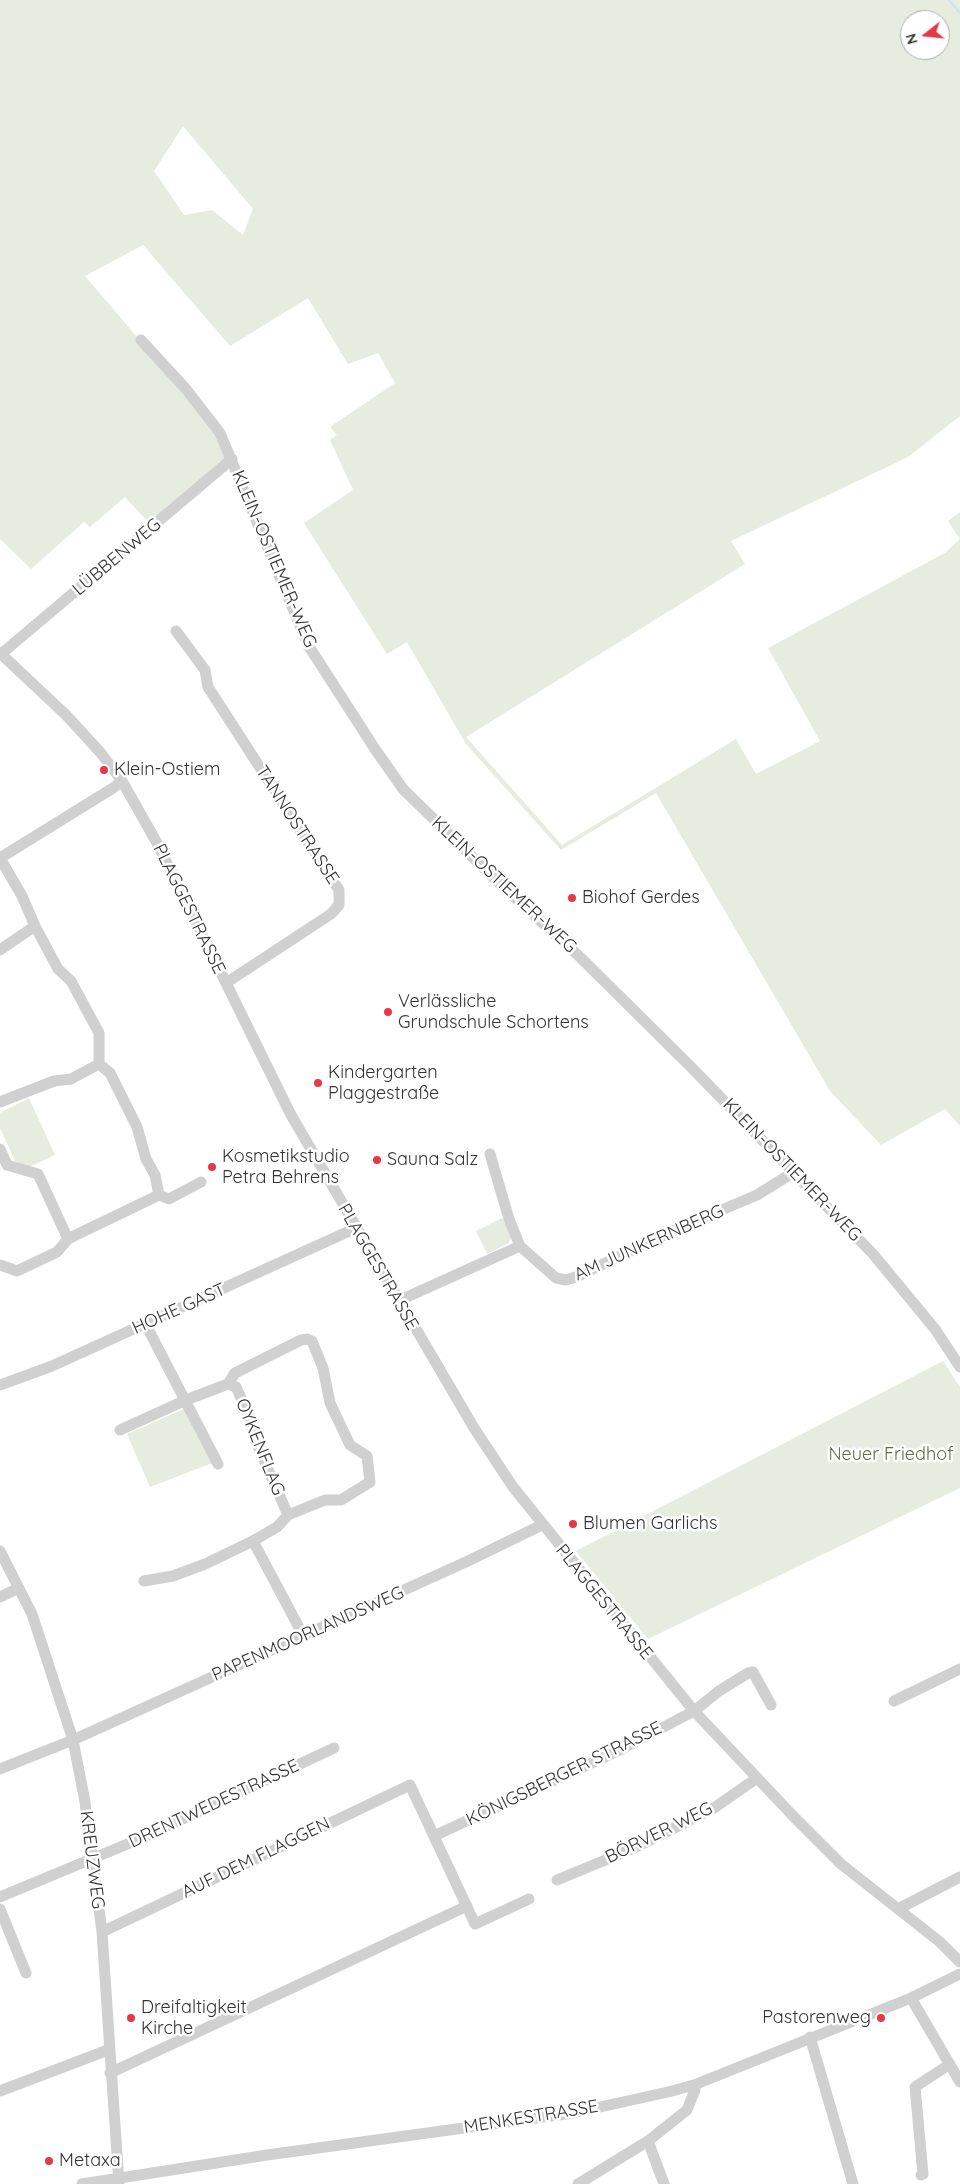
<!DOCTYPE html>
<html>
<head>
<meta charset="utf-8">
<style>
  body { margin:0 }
  #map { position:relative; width:960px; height:2184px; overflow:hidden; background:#fff; font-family:Quicksand,sans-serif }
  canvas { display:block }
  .north { position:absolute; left:900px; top:10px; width:50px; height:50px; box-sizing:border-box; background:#fff; border:1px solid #adadad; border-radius:50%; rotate:254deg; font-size:14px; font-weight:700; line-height:20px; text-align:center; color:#333 }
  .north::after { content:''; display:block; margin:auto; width:18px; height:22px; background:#e63946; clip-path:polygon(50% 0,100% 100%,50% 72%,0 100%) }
</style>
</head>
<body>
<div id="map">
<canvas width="960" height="2184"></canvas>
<div class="north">N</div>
</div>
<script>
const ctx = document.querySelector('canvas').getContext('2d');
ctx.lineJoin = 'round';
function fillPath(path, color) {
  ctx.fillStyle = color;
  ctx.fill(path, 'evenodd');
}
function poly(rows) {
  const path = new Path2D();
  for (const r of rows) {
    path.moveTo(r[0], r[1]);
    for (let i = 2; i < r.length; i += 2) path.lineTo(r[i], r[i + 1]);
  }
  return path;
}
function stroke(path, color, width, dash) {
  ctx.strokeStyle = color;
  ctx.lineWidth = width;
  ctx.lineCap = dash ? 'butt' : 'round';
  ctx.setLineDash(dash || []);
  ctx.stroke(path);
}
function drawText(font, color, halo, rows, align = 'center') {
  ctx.font = font + ' Quicksand,sans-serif';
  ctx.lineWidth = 5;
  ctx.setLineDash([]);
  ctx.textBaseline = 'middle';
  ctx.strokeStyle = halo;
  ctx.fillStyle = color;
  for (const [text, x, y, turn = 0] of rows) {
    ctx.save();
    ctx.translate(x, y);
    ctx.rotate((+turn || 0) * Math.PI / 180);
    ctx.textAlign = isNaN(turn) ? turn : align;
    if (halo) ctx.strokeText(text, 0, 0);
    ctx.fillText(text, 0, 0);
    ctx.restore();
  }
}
fillPath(poly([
  [0,0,960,0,960,416,908,457,731,541,745,564,466,737,562,845,736,739,756,774,820,741,768,648,945,553,960,539,948,521,960,512,960,1126,945,1109,881,1145,830,1091,656,793,561,850,466,744,407,642,387,654,304,523,353,490,330,440,337,435,330,427,395,383,378,353,348,364,308,298,230,346,143,245,85,276,208,420,227,459,150,524,125,497,90,527,84,522,31,569,0,539],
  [910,20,940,20,940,50,910,50],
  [183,126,253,209,243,235,212,210,184,215,154,171],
  [29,1098,55,1155,29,1167,15,1161,0,1128,0,1113],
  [502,1218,512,1235,509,1243,487,1254,476,1231],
  [943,1361,960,1387,960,1488,648,1639,576,1551],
  [186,1408,215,1462,150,1487,127,1434]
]), '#e6ecdf');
stroke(poly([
  [949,0,960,13]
]), '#cfe2ee', 2.5);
stroke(poly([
  [141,340,186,389,220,433,308,645,375,749,403,789,501,885,581,958,691,1067,873,1254,935,1329,960,1367],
  [176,631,205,670,208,687,339,890,339,905,331,914,226,983],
  [0,653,66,715,100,752,122,781,157,843,291,1115,474,1428,513,1487,694,1711,795,1818,841,1864,940,1942,960,1962],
  [1,654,232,459],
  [0,858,22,896,35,926,58,969,71,981,99,1033,99,1064,110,1073,137,1127,146,1159,155,1175,159,1195,78,1234,68,1239,57,1252,17,1271,0,1265],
  [0,858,113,788,122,781],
  [0,950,35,926],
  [0,1102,54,1081,71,1079,99,1064],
  [0,1149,7,1165,38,1174,68,1239],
  [490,1154,509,1219,520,1246],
  [159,1195,169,1199,201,1182],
  [398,1301,520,1246,556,1278,566,1280,576,1277,679,1228,757,1195,794,1172],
  [146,1325,218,1464],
  [228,1384,236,1387,251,1420,257,1444,288,1515],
  [0,1385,52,1366,356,1228],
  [120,1430,186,1400,228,1384,235,1373,301,1340,307,1339,312,1341,323,1368,330,1403,350,1445,367,1456,370,1482,341,1500,325,1500,288,1515,277,1527,253,1541,205,1564,173,1576,144,1581],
  [253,1541,303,1635],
  [0,1551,32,1614,73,1740,85,1802,102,1932,119,2184],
  [0,1597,19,1588],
  [894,1701,960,1669],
  [0,1769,73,1740,468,1561,542,1525],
  [434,1836,622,1749,694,1711,719,1691,748,1673,753,1672,771,1705],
  [557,1880,632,1849,714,1808,757,1778],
  [0,1897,142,1838,334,1748],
  [0,1909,26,1973],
  [898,1909,960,1877],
  [102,1932,410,1785,475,1924,529,1899],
  [911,1998,960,2082],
  [810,2037,853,2184],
  [110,2073,467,1906],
  [0,2091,108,2050],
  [648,2141,664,2184],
  [921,2175,923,2174,915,2087,950,2064],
  [82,2184,267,2155,573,2113,668,2092,694,2085,911,1998,960,1974],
  [578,2184,648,2141,687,2110,695,2090,694,2085]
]), '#d0d0d0', 11);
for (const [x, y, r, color] of [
  [104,770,5,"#e63946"],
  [572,898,5,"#e63946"],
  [388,1012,5,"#e63946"],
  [318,1083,5,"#e63946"],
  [377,1160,5,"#e63946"],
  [212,1167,5,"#e63946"],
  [573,1524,5,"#e63946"],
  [131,2018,5,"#e63946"],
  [881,2018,5,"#e63946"],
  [49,2161,5,"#e63946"]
]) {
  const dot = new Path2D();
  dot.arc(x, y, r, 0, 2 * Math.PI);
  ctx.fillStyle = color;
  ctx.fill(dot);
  stroke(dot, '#fff', 2);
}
drawText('18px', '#333', '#fff', [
  ["LÜBBENWEG",117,557,-40],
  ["KLEIN-OSTIEMER-WEG",274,559,67],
  ["TANNOSTRASSE",297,825,57],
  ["KLEIN-OSTIEMER-WEG",504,885,43],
  ["PLAGGESTRASSE",189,909,64],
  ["KLEIN-OSTIEMER-WEG",792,1170,46],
  ["AM JUNKERNBERG",649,1243,-24],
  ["PLAGGESTRASSE",378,1267,60],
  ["HOHE GAST",179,1309,-24],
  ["OYKENFLAG",260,1447,68],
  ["PLAGGESTRASSE",604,1602,51],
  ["PAPENMOORLANDSWEG",308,1634,-24],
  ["KÖNIGSBERGER STRASSE",564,1774,-26],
  ["DRENTWEDESTRASSE",214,1804,-25],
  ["BÖRVER WEG",659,1833,-26],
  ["AUF DEM FLAGGEN",256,1858,-26],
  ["KREUZWEG",92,1860,83],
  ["MENKESTRASSE",531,2117,-9]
]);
drawText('18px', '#333', '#fff', [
  ["Klein-Ostiem",114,770],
  ["Biohof Gerdes",582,898],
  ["Verlässliche",398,1002],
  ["Grundschule Schortens",398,1023],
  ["Kindergarten",328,1073],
  ["Plaggestraße",328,1094],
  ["Kosmetikstudio",222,1157],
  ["Petra Behrens",222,1178],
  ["Sauna Salz",387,1160],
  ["Blumen Garlichs",583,1524],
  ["Dreifaltigkeit",141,2008],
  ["Kirche",141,2029],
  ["Pastorenweg",871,2018,"right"],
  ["Metaxa",59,2161]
], 'left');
drawText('18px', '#56703f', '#fff', [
  ["Neuer Friedhof",891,1455]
]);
</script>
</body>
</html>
